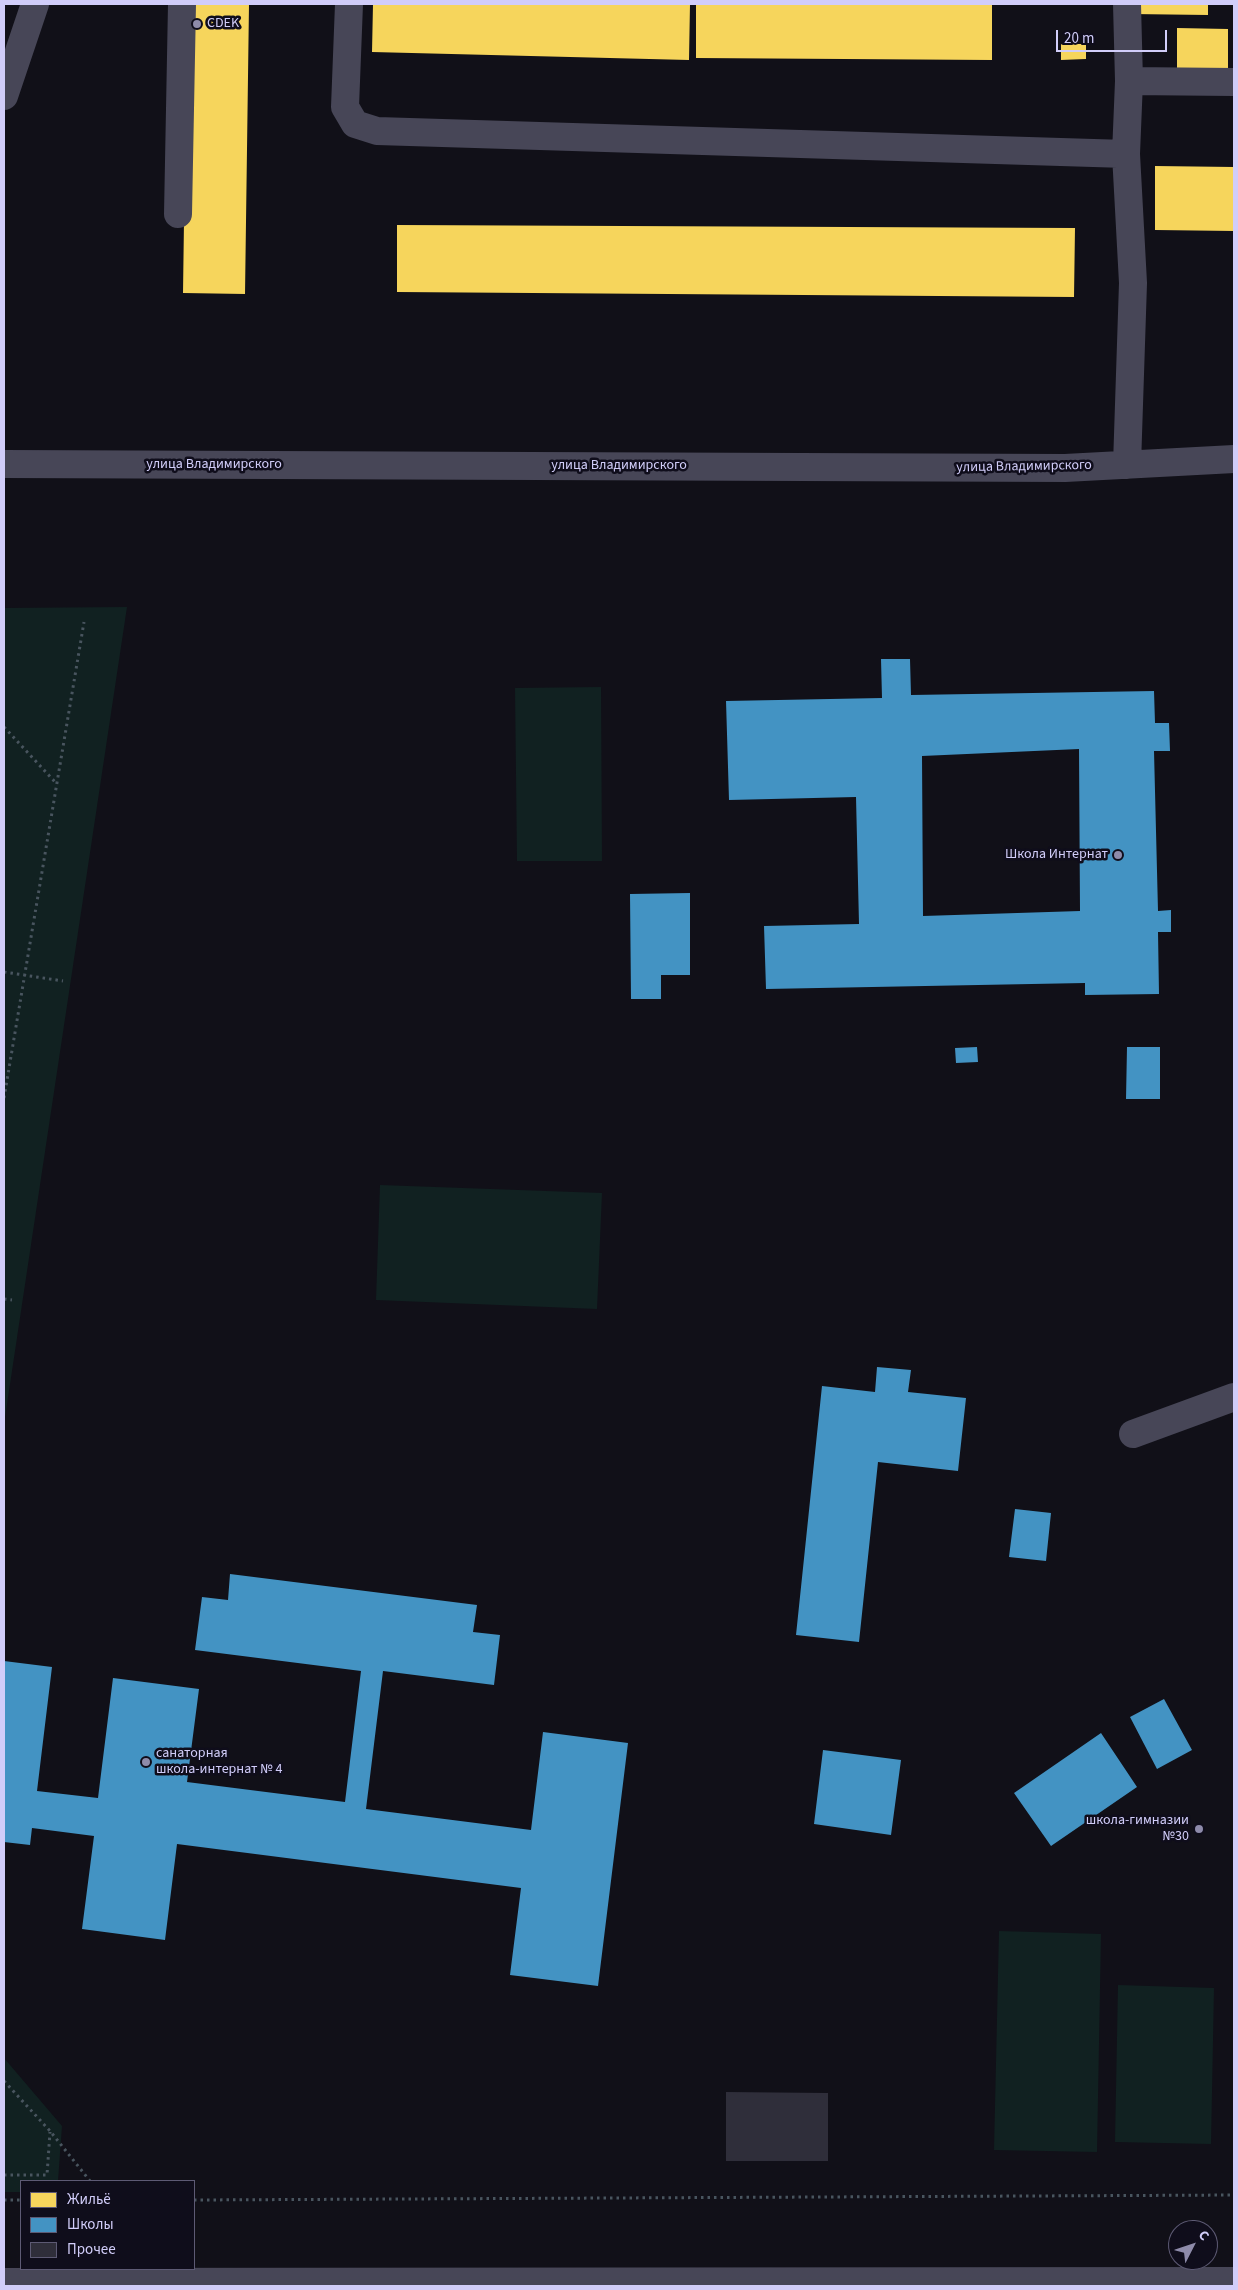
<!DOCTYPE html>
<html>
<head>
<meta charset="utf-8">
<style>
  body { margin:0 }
  #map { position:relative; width:1238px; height:2290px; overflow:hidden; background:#111018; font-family:"Source Sans 3",sans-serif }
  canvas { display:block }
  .frame { position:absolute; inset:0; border:5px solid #d1cdf9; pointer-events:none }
  .legend { position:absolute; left:20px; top:2180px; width:175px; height:90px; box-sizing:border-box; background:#0f0d1b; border:1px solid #5d5a74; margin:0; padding:6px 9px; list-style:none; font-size:15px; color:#d1cdf9 }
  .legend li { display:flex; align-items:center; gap:10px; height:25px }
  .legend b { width:25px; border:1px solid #5d5a74 }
  .north { position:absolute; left:1168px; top:2220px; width:50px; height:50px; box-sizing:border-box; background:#0f0d1b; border:1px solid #5d5a74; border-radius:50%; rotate:49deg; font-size:14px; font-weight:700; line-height:20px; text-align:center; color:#d1cdf9 }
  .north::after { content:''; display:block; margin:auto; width:18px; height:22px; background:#8e8baa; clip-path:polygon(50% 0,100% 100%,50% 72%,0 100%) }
  .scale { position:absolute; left:1056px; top:30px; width:111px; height:22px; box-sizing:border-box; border:2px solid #d1cdf9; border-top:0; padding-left:6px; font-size:15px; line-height:18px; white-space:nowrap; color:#d1cdf9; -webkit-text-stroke:4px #0f0d1b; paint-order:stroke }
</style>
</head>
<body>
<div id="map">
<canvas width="1238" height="2290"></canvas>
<div class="frame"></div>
<ul class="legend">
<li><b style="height:14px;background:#f6d55c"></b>Жильё</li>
<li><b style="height:14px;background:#4393c3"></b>Школы</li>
<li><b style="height:14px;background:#2f2e3a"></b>Прочее</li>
</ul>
<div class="north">С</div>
<div class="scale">20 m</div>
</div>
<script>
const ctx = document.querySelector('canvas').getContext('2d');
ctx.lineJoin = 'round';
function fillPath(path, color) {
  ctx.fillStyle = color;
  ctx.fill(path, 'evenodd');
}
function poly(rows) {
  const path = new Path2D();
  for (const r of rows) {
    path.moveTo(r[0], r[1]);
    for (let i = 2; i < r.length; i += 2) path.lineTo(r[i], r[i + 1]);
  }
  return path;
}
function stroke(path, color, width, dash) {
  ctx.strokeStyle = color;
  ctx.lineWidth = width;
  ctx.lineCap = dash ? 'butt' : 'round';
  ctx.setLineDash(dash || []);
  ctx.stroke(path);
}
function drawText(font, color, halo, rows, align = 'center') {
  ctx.font = font + ' "Source Sans 3",sans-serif';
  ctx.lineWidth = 5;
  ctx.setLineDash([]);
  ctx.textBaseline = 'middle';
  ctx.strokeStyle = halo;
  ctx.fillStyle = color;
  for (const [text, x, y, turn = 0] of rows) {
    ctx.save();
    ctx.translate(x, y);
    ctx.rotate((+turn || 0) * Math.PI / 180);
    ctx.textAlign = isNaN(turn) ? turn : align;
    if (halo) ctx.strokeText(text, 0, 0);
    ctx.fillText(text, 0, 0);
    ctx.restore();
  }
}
fillPath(poly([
  [127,607,4,1424,4,608],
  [601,687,602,861,517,861,515,688],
  [380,1185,602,1193,597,1309,376,1300],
  [999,1931,1101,1934,1097,2152,994,2150],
  [1118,1985,1214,1988,1211,2144,1115,2142],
  [4,2058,62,2126,58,2181,21,2181,21,2192,4,2192]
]), '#112121');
fillPath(poly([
  [187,4,249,4,245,294,183,293],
  [373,4,690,4,689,60,372,52],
  [696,4,992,4,992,60,696,58],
  [1131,4,1208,4,1208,15,1131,14],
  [1177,28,1228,29,1228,79,1177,78],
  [1061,44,1086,44,1086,59,1061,60],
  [1155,166,1234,167,1234,231,1155,230],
  [397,225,1075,228,1074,297,397,292]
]), '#f6d55c');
fillPath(poly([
  [881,659,910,659,911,695,1154,691,1155,723,1169,723,1170,751,1154,751,1158,911,1171,910,1171,932,1158,932,1159,994,1085,995,1085,983,766,989,764,926,859,924,856,797,729,800,726,701,882,698],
  [1079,749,1080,911,923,916,922,756],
  [690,893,690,975,661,975,661,999,631,999,630,894],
  [977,1047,978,1062,956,1063,955,1048],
  [1127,1047,1160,1047,1160,1099,1126,1099],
  [877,1367,911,1370,908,1392,966,1398,958,1471,878,1462,859,1642,796,1635,822,1386,875,1392],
  [1015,1509,1051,1513,1046,1561,1009,1557],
  [230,1574,477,1605,473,1632,500,1635,494,1685,383,1671,366,1809,531,1830,543,1732,628,1743,598,1986,510,1975,521,1888,177,1844,165,1940,82,1929,94,1836,32,1828,30,1845,4,1842,4,1661,52,1667,37,1791,98,1798,113,1678,199,1689,187,1782,345,1802,361,1671,195,1650,202,1597,228,1600],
  [1164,1699,1192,1750,1157,1769,1130,1717],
  [1101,1733,1137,1787,1051,1846,1014,1793],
  [823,1750,901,1760,891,1835,814,1824]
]), '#4393c3');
fillPath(poly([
  [726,2092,828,2093,828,2161,726,2161]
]), '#2f2e3a');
stroke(poly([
  [4,727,56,783],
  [4,972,63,981],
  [4,1098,84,622],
  [4,1299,12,1300],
  [4,2081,50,2131,90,2181],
  [4,2175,47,2175,50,2132],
  [4,2200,21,2200],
  [194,2200,1234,2195]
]), '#49555f', 3, [2.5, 4]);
stroke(poly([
  [349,4,345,107,355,124,377,131,1126,154,1133,283,1127,465],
  [1129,81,1234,82],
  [4,96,35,4],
  [1126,154,1129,81,1127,4],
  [178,214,182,4],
  [4,464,1065,468,1234,459],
  [1133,1434,1234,1397],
  [4,2282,1234,2281]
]), '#474657', 28);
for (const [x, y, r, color] of [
  [197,24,5,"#8e8baa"],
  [1118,855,5,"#8e8baa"],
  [146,1762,5,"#8e8baa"],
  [1199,1829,5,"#8e8baa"]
]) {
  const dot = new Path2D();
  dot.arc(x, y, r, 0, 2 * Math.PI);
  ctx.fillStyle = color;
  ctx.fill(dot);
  stroke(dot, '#0f0d1b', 2);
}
drawText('14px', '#d1cdf9', '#0f0d1b', [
  ["CDEK",207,24],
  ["Школа Интернат",1108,855,"right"],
  ["санаторная",156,1754],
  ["школа-интернат № 4",156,1770],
  ["школа-гимназии",1189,1821,"right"],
  ["№30",1189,1837,"right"]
], 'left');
drawText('14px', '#d1cdf9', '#0f0d1b', [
  ["улица Владимирского",214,465],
  ["улица Владимирского",619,466],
  ["улица Владимирского",1024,467,-1]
]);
</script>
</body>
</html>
